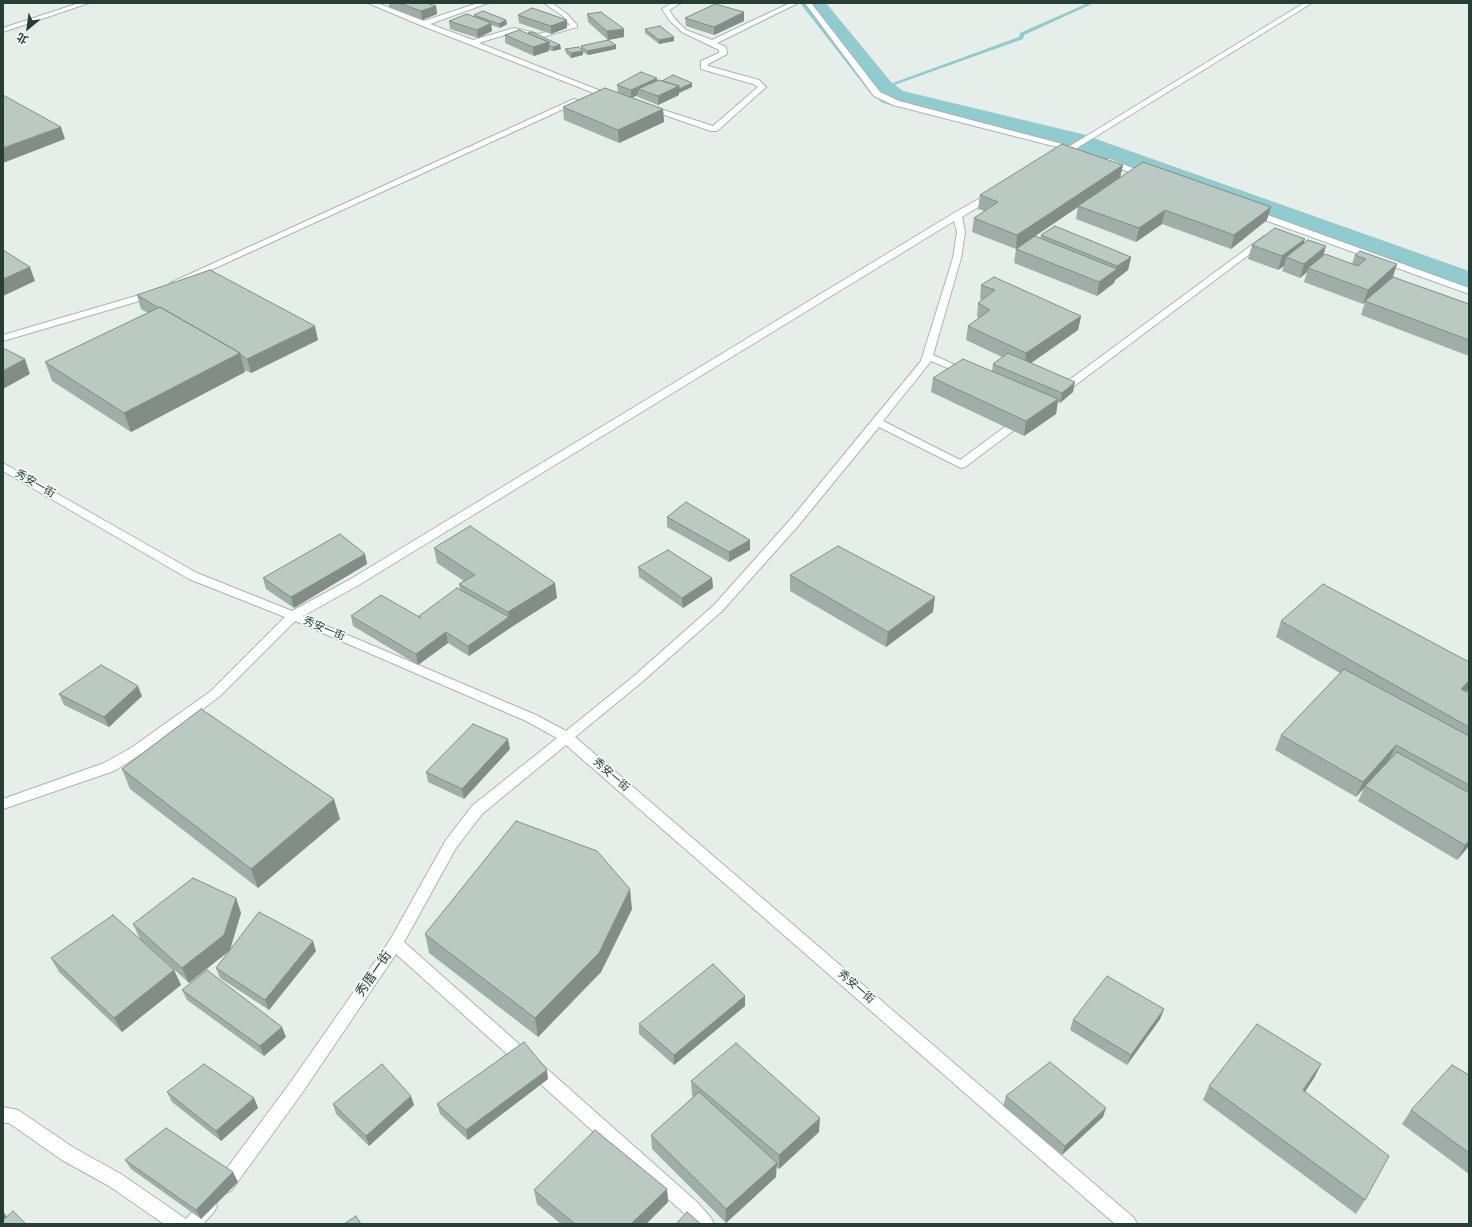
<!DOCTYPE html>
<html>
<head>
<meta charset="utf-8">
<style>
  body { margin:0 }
  #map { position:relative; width:1472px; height:1227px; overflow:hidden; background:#e6eeea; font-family:"Archivo Narrow","Noto Sans TC",sans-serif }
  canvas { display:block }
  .frame { position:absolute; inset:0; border:4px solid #253f37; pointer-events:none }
  .north { position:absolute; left:8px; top:8px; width:40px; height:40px; -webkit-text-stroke:3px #f6faf8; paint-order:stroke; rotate:209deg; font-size:11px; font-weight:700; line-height:16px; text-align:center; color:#253f37 }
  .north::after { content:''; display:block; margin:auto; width:14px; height:18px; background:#253f37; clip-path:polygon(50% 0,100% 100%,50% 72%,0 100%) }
</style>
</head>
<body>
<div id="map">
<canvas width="1472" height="1227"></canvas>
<div class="frame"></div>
<div class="north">北</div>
</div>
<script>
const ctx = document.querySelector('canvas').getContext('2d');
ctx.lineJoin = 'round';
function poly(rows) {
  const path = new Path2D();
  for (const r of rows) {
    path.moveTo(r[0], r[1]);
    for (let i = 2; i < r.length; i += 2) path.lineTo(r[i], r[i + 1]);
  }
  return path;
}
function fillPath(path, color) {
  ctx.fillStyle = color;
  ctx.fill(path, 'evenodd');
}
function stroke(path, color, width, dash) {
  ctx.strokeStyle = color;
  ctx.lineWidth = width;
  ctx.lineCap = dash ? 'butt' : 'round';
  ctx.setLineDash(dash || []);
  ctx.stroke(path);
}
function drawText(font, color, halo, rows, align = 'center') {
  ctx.font = font + ' "Archivo Narrow","Noto Sans TC",sans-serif';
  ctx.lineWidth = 3.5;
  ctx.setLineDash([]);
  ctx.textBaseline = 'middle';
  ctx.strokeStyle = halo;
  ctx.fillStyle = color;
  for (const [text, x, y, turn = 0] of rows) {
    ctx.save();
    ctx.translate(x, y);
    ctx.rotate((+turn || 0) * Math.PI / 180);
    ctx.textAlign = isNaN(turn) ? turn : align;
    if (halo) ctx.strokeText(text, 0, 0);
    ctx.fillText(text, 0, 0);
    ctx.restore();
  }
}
fillPath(poly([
  [1088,3,1094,3,1024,35,1023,39,883,89,879,88,1019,37,1020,33,1088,3]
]), '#91cacf');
fillPath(poly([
  [800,3,826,3,891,82,903,91,1082,134,1469,271,1469,293,1061,146,883,103,871,94,800,3]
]), '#91cacf');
const minor = poly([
  [79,3,89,3,3,32,3,28,79,3],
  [368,3,377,3,424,21,478,3,488,3,430,24,473,40,514,28,539,34,570,25,563,16,544,3,552,3,567,14,577,25,577,27,539,38,514,32,479,43,616,97,609,99,420,25,368,3],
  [672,3,681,3,669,10,675,19,686,30,712,40,790,3,798,3,717,43,726,47,727,54,708,64,708,66,759,80,766,87,717,131,711,131,644,108,651,106,713,126,758,87,753,84,701,69,701,61,719,53,719,50,682,32,670,21,662,9,672,3],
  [805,3,811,3,880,92,899,101,1070,146,1304,3,1312,3,1077,148,1077,151,1059,158,1055,156,1065,149,893,105,874,96,805,3],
  [574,99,581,101,178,285,172,285,170,283,574,99],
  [1104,159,1110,159,1150,175,1149,177,1143,177,1104,163,1104,159],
  [993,191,997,194,996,196,962,217,965,232,961,258,933,355,971,372,970,374,962,374,931,361,883,421,960,460,1017,418,1025,418,1026,420,1025,422,965,467,961,468,879,427,798,526,722,611,642,682,575,737,1134,1218,1137,1224,1115,1224,566,745,482,814,456,848,404,942,698,1203,711,1218,714,1224,694,1224,686,1215,396,954,302,1093,231,1191,225,1193,219,1191,217,1185,219,1179,290,1083,390,940,446,840,472,806,557,738,526,721,295,621,219,697,141,754,114,771,3,809,3,799,104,763,131,748,211,691,285,617,189,579,3,471,3,463,197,573,292,611,349,580,954,213,993,191],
  [954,221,957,232,953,258,921,361,790,520,714,605,634,676,566,731,536,715,303,616,357,586,954,221],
  [1254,210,1469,288,1469,294,1251,215,1250,213,1254,210],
  [1264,236,1268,239,1267,241,1065,393,1057,393,1056,391,1057,389,1264,236],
  [153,291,158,294,156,296,3,341,3,335,153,291],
  [3,1107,18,1110,74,1148,121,1174,186,1219,202,1200,208,1198,214,1200,217,1206,214,1212,203,1224,164,1224,109,1186,62,1160,9,1123,3,1123,3,1107]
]);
stroke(minor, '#a8b6b1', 2);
fillPath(minor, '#fff');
fillPath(poly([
  [389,3,427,3,436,6,437,14,422,20,389,7],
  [744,12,744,21,714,35,686,26,685,18],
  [587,14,624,37,608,40,588,22],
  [474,15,506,20,507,24,500,28,491,25,492,31,478,38,450,29,449,21,474,17],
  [518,15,567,28,551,34,519,23],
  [645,29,674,41,659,44,645,33],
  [528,33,560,45,561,49,553,51,549,50,549,51,534,56,505,43,505,35],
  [616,45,616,49,588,55,583,52,583,55,571,58,566,53,565,49,581,49,581,46],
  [657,81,692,87,679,93,679,95,658,105,638,97,638,95,632,98,663,109,664,122,619,143,564,120,563,107,618,93,617,85],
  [1123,165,1120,177,1267,220,1231,249,1162,224,1136,242,1076,219,1078,207,1016,249,972,232,974,218,985,211,978,209,980,195],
  [1041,235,1131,257,1128,270,1115,280,1114,283,1097,296,1014,263,1016,249,1040,239],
  [1304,243,1323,256,1352,264,1355,255,1397,264,1393,277,1469,304,1469,356,1361,315,1365,302,1363,304,1304,282,1307,272,1300,278,1282,271,1284,266,1278,270,1248,259,1252,245],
  [981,285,1081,316,1078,330,1031,363,1073,392,1060,403,1058,402,1056,414,1024,436,931,392,933,378,992,372,993,364,1002,357,966,340,968,326,979,318,977,317,978,303,982,300,980,299],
  [137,295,318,340,251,373,244,370,245,372,131,432,52,381,45,362,148,313,141,309],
  [667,517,750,540,750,550,729,562,667,527],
  [434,548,557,598,510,628,469,656,448,643,418,665,353,626,351,616,419,617,419,616,460,590,459,584,464,581,437,563],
  [365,554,367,564,294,608,266,589,263,578],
  [638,567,712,578,713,588,683,608,639,577],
  [790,575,933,612,886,647,790,591],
  [1281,621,1469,662,1469,689,1466,692,1469,693,1469,846,1457,860,1358,801,1364,788,1356,797,1275,750,1281,735,1340,673,1276,637],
  [59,694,142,696,109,727,64,705],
  [510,749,464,799,428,782,426,772],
  [122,769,340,819,258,888,130,789],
  [236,898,241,913,230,949,316,951,269,1010,220,978,216,968,228,952,189,983,140,939,133,924],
  [632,909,601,972,538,1037,429,953,425,934],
  [51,958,174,970,181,985,122,1032,59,972],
  [182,990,286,1037,264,1056,187,1000],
  [745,996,745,1006,674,1065,639,1034,639,1024],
  [1164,1009,1160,1019,1127,1065,1070,1030,1073,1020],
  [1321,1064,1314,1078,1305,1092,1365,1200,1356,1214,1203,1100,1209,1086],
  [1469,1075,1469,1174,1402,1124,1411,1110],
  [548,1079,468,1140,440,1114,437,1104],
  [691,1081,819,1132,779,1169,776,1167,776,1177,726,1223,652,1149,651,1135,693,1097,692,1095],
  [167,1092,254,1098,258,1108,221,1141,172,1102],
  [1006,1096,1103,1117,1062,1155,1003,1106],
  [333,1104,414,1105,369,1146,336,1114],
  [125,1160,238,1182,201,1219,131,1169],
  [667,1189,668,1202,646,1224,561,1224,537,1204,534,1190]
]), '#a1ada8');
fillPath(poly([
  [436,6,437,14,422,20,421,11],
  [744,12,744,21,714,35,714,27],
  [506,20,507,24,500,28,499,24],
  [567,20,567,28,551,34,551,26],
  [491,23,492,31,478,38,477,30],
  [624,29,624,37,608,40,607,31],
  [674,37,674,41,659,44,659,40],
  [549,42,549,51,534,56,533,47],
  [560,45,561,49,553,51,553,47],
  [616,45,616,49,588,55,587,51],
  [583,51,583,55,571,58,571,53],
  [657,78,657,87,638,89,638,95,631,98,631,90],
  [692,83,692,87,679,93,679,89],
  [679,86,679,95,658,105,658,96],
  [663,109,664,122,619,143,618,130],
  [61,127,65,139,3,163,3,148],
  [1123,165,1120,178,1078,206,1078,207,1016,249,1017,235],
  [1271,207,1267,220,1231,249,1234,235],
  [1165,210,1162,224,1136,242,1139,228],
  [1305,239,1301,253,1286,257,1284,266,1278,270,1282,256],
  [1326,246,1322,260,1308,268,1307,272,1300,278,1304,264],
  [1131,257,1128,270,1115,280,1114,283,1097,296,1099,282,1116,269,1117,266],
  [1397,264,1392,278,1363,304,1368,290],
  [30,267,35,281,3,296,3,279],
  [1081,316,1078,330,1024,368,1026,353],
  [315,326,318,340,251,373,247,359],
  [240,353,245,372,131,432,124,413],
  [25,359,30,374,3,389,3,371],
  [1075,382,1073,392,1060,403,1062,393],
  [1058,399,1056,414,1024,436,1026,421],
  [750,540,750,550,729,562,729,552],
  [365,554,367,564,294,608,291,597],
  [712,578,713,588,683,608,682,598],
  [555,583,557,598,510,628,469,656,468,646,509,617,508,612],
  [935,597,933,612,886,647,888,632],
  [446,632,448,643,418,665,416,654],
  [1469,681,1469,689,1454,704,1461,689],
  [138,686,142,696,109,727,104,717],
  [508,739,510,749,464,799,462,789],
  [1396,745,1389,760,1366,786,1365,786,1364,788,1356,797,1363,782],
  [334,799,340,819,258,888,251,869],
  [1469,841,1469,846,1457,860,1465,845],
  [630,889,632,909,601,972,538,1037,535,1018],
  [236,898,241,913,230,950,189,983,182,968],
  [313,941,316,951,269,1010,265,1000],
  [174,970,181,985,122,1032,114,1018],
  [745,996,745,1006,674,1065,674,1055],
  [1164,1009,1160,1019,1127,1065,1131,1055],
  [282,1027,286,1037,264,1056,260,1046],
  [1321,1064,1314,1078,1296,1105,1303,1090],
  [547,1070,548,1079,468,1140,466,1130],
  [411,1096,414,1105,369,1146,366,1136],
  [254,1098,258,1108,221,1141,216,1131],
  [1106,1108,1103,1117,1062,1155,1065,1146],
  [820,1118,819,1132,779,1169,779,1155],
  [777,1163,776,1177,726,1223,726,1209],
  [233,1172,238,1182,201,1219,196,1210],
  [667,1189,668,1202,646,1224,631,1224],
  [3,1211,7,1217,3,1221]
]), '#838d88');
const building = poly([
  [399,3,427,3,436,6,421,11,399,3],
  [715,4,744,12,714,27,685,18,715,4],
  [532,8,567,20,551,26,518,15,532,8],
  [483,11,506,20,499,24,474,15,483,11],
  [601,12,624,29,607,31,587,14,601,12],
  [467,14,491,23,477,30,449,21,467,14],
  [660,26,674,37,659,40,645,29,660,26],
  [519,30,549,42,533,47,505,35,519,30],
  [532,32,560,45,553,47,549,46,549,42,528,33,532,32],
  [608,40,616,45,587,51,581,46,608,40],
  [579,47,583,51,571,53,565,49,579,47],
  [641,72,657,78,631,90,617,85,641,72],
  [673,75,692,83,679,89,679,86,662,81,673,75],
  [659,80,679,86,658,96,638,89,659,80],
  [605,88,663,109,618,130,563,107,605,88],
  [3,95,61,127,3,148,3,95],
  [1062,144,1123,165,1017,235,974,218,998,202,980,195,1062,144],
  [1143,162,1271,207,1234,235,1165,210,1139,228,1078,206,1143,162],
  [1055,226,1131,257,1117,266,1041,235,1055,226],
  [1275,228,1305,239,1282,256,1252,245,1275,228],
  [1035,236,1117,269,1099,282,1016,249,1035,236],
  [1308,240,1326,246,1304,264,1286,257,1308,240],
  [3,250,30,267,3,279,3,250],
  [1360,251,1397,264,1368,290,1308,268,1325,254,1358,266,1366,259,1355,255,1360,251],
  [210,270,315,326,247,359,241,355,240,353,160,307,159,308,137,295,210,270],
  [994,277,1081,316,1026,353,968,326,990,310,978,303,995,290,981,285,994,277],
  [1393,277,1469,304,1469,340,1365,301,1393,277],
  [160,307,240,353,124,413,45,362,160,307],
  [3,348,25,359,3,371,3,348],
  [1008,353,1075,382,1062,393,993,364,1008,353],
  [963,359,1058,399,1026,421,933,378,963,359],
  [686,502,750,540,729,552,667,517,686,502],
  [470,526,555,583,508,612,459,584,475,575,434,548,470,526],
  [340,534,365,554,291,597,263,578,340,534],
  [838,546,935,597,888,632,790,575,838,546],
  [668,550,712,578,682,598,638,567,668,550],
  [1323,584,1469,662,1469,681,1461,689,1469,693,1469,727,1281,621,1323,584],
  [457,588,509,617,468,646,446,632,416,654,351,616,381,595,421,618,419,616,457,588],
  [101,665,138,686,104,717,59,694,101,665],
  [1344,669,1469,736,1469,785,1396,745,1363,782,1281,735,1344,669],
  [201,709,334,799,251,869,122,769,201,709],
  [473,724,508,739,462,789,426,772,473,724],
  [1397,752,1469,793,1469,841,1465,845,1365,786,1397,752],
  [516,821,597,851,630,889,599,953,535,1018,425,934,516,821],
  [193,878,236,898,224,935,182,968,133,924,193,878],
  [259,912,313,941,265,1000,216,968,259,912],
  [113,915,174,970,114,1018,51,958,113,915],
  [713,964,745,996,674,1055,639,1024,713,964],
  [207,970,282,1027,260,1046,182,990,207,970],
  [1107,976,1164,1009,1131,1055,1073,1020,1107,976],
  [1257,1024,1321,1064,1303,1090,1389,1156,1365,1200,1209,1086,1257,1024],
  [524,1042,547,1070,466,1130,437,1104,524,1042],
  [736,1043,820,1118,779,1155,691,1081,736,1043],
  [1050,1062,1106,1108,1065,1146,1006,1096,1050,1062],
  [204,1064,254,1098,216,1131,167,1092,204,1064],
  [382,1064,411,1096,366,1136,333,1104,382,1064],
  [1452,1065,1469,1075,1469,1153,1411,1110,1452,1065],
  [699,1092,777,1163,726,1209,651,1135,699,1092],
  [166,1128,233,1172,196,1210,125,1160,166,1128],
  [595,1130,667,1189,631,1224,575,1224,534,1190,595,1130],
  [13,1211,26,1224,3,1224,3,1220,13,1211],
  [687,1212,701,1224,676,1224,687,1212],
  [356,1216,361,1224,344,1224,356,1216]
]);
fillPath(building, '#bbc9c3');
stroke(building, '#838d88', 1);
drawText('11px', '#253f37', '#f6faf8', [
  ["秀安一街",35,484,30],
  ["秀安一街",324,629,23],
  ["秀安一街",611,775,41],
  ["秀安一街",856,987,41]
]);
drawText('13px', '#253f37', '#f6faf8', [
  ["秀厝一街",374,974,-55]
]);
</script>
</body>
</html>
